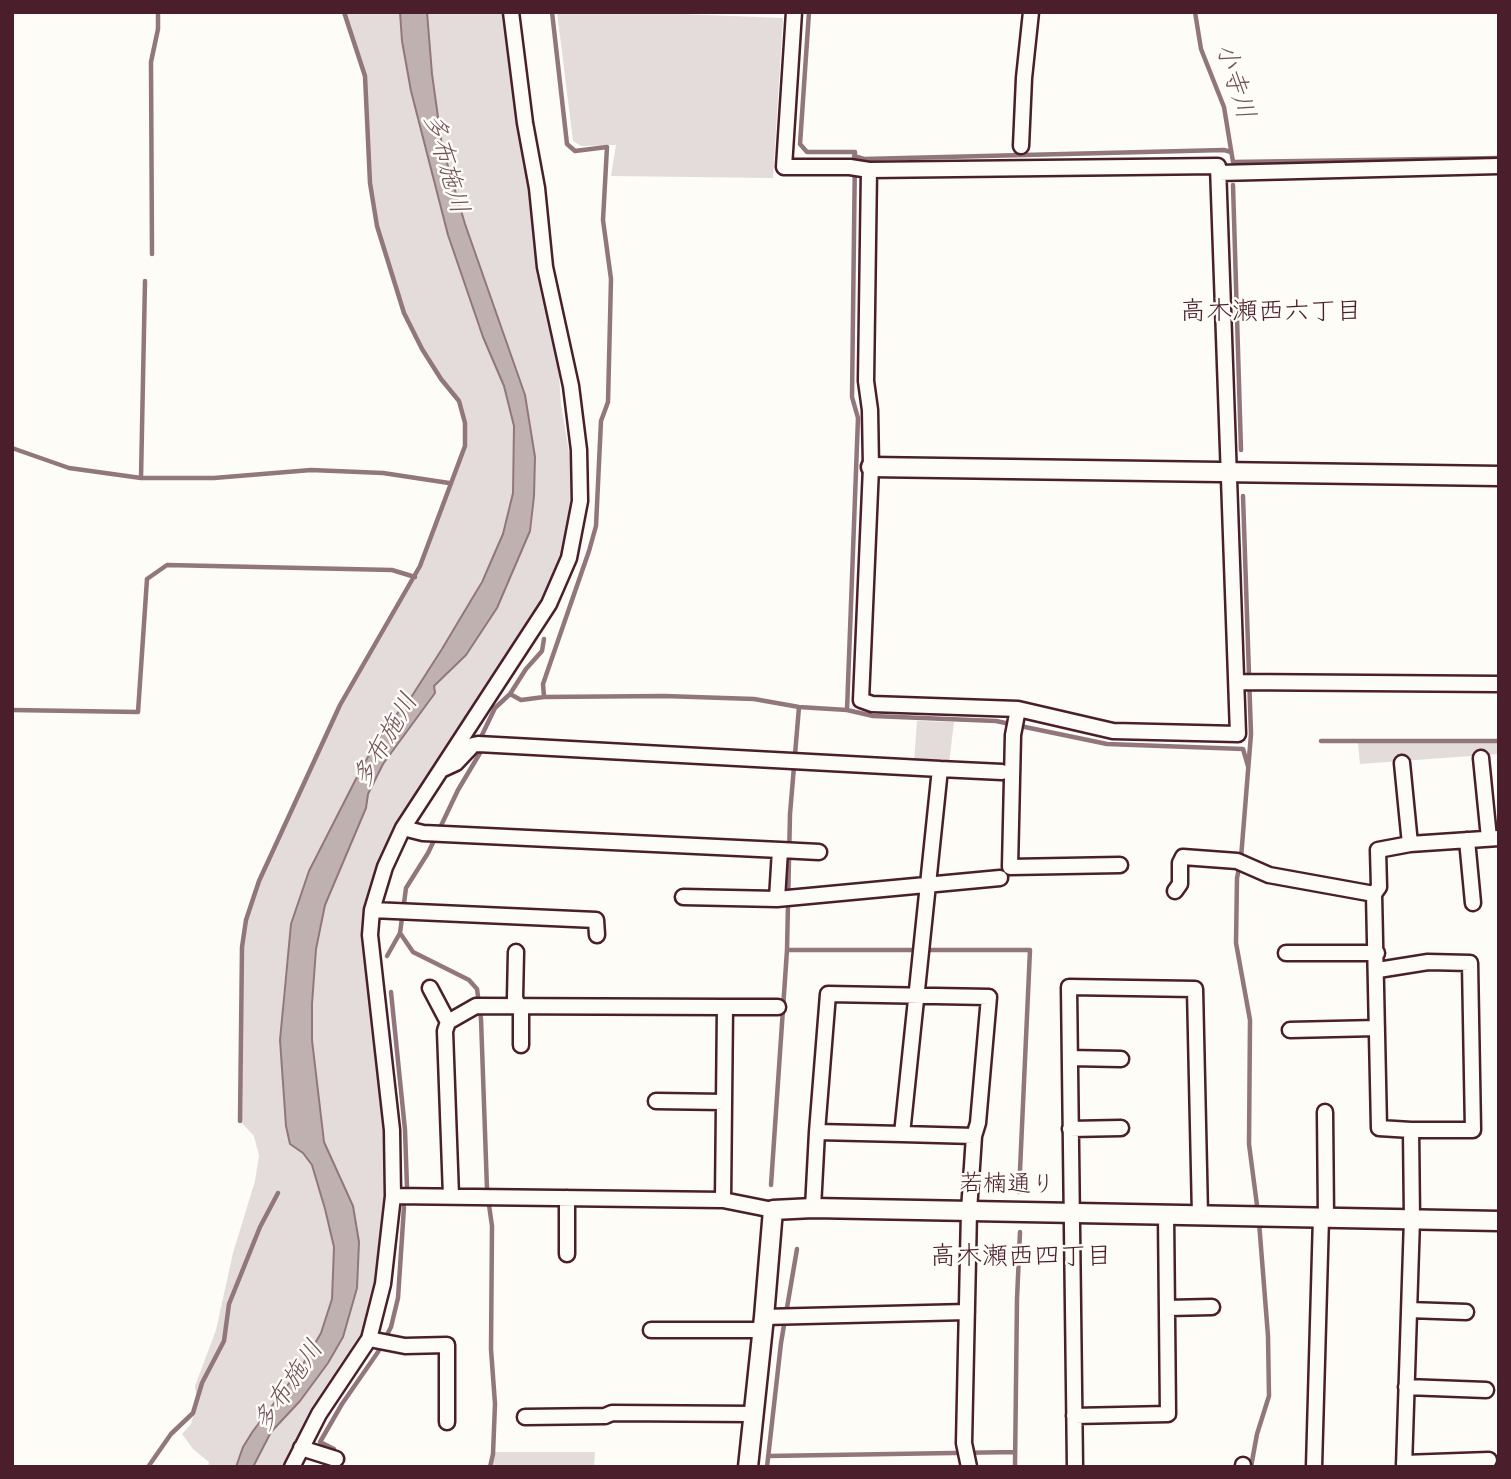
<!DOCTYPE html>
<html>
<head>
<meta charset="utf-8">
<style>
  body { margin:0 }
  #map { position:relative; width:1511px; height:1479px; overflow:hidden; background:#fdfcf7; font-family:"Indie Flower",sans-serif }
  canvas { display:block }
  .frame { position:absolute; inset:0; border:14px solid #4a1f2b; pointer-events:none }
</style>
</head>
<body>
<div id="map">
<canvas width="1511" height="1479"></canvas>
<div class="frame"></div>
</div>
<script>
const ctx = document.querySelector('canvas').getContext('2d');
ctx.lineJoin = 'round';
function fillPath(path, color) {
  ctx.fillStyle = color;
  ctx.fill(path, 'evenodd');
}
function poly(rows) {
  const path = new Path2D();
  for (const r of rows) {
    path.moveTo(r[0], r[1]);
    for (let i = 2; i < r.length; i += 2) path.lineTo(r[i], r[i + 1]);
  }
  return path;
}
function stroke(path, color, width, dash) {
  ctx.strokeStyle = color;
  ctx.lineWidth = width;
  ctx.lineCap = dash ? 'butt' : 'round';
  ctx.setLineDash(dash || []);
  ctx.stroke(path);
}
function drawText(font, color, halo, rows, align = 'center') {
  ctx.font = font + ' "Indie Flower","Klee One",sans-serif';
  ctx.lineWidth = 5;
  ctx.setLineDash([]);
  ctx.textBaseline = 'middle';
  ctx.strokeStyle = halo;
  ctx.fillStyle = color;
  for (const [text, x, y, turn = 0] of rows) {
    ctx.save();
    ctx.translate(x, y);
    ctx.rotate((+turn || 0) * Math.PI / 180);
    ctx.textAlign = isNaN(turn) ? turn : align;
    if (halo) ctx.strokeText(text, 0, 0);
    ctx.fillText(text, 0, 0);
    ctx.restore();
  }
}
fillPath(poly([
  [344,12,400,12,402,41,448,235,483,337,504,386,514,426,513,493,503,534,466,612,410,699,383,730,309,871,299,899,291,924,283,995,280,1040,282,1077,290,1144,303,1153,312,1165,334,1247,332,1299,321,1333,302,1366,243,1447,236,1467,208,1467,209,1462,193,1449,182,1434,191,1424,197,1404,195,1386,216,1330,233,1253,255,1181,259,1156,254,1136,240,1121,242,947,246,920,259,881,340,705,420,566,465,446,465,423,459,401,441,379,422,349,404,313,377,226,370,183,365,76],
  [427,12,507,12,517,121,543,265,547,314,558,361,561,404,573,476,573,498,560,561,551,587,522,638,442,755,408,813,364,935,384,1132,387,1198,378,1285,364,1338,314,1412,285,1467,253,1467,271,1432,300,1401,328,1362,343,1337,357,1288,339,1173,324,1142,312,1040,312,1004,316,949,325,905,366,808,368,794,383,764,435,693,433,687,466,655,497,608,530,531,534,496,535,457,525,395,465,224,442,146,432,74],
  [557,12,631,12,783,18,773,178,611,176,616,145,581,146,573,141],
  [917,721,954,722,949,764,914,763],
  [1499,742,1499,754,1360,764,1358,743],
  [493,1452,595,1452,594,1467,490,1467]
]), '#e3dcda');
const water = poly([
  [400,12,427,12,432,74,442,146,465,224,525,395,535,457,534,496,530,531,497,608,466,655,434,686,435,693,383,764,368,794,366,808,325,905,316,949,312,1004,312,1040,324,1142,353,1206,359,1242,357,1288,343,1337,328,1363,300,1401,271,1432,253,1467,236,1467,243,1447,253,1431,302,1366,321,1333,332,1299,334,1247,325,1209,312,1165,303,1153,290,1144,286,1126,280,1040,291,924,309,871,359,773,383,730,410,699,442,649,482,582,503,534,513,493,514,426,504,386,483,337,448,235,411,91,402,41,400,12]
]);
fillPath(water, '#c0b1b1');
stroke(water, '#91777b', 2);
stroke(poly([
  [552,12,567,144,575,151,607,147,603,220,611,279,608,402,601,421,596,526,589,551,543,684,544,697,664,696,754,699,799,707,847,710,873,716,996,721,1107,744,1243,749,1248,766],
  [809,12,800,144,807,152,855,152,852,397,858,418,847,710],
  [1195,12,1201,49,1224,107,1233,162,1499,158],
  [854,156,864,159,1224,150,1231,152],
  [1233,185,1241,450],
  [152,254,151,62,158,29,158,12],
  [12,448,69,468,141,478,214,478,311,470,383,473,449,483],
  [141,478,145,281],
  [1243,496,1251,734,1241,858,1237,878,1236,943,1250,1020,1249,1144,1258,1213],
  [510,694,521,700,544,697],
  [12,710,138,712,147,579,167,565,392,570,415,577],
  [1321,741,1499,741],
  [400,933,413,952,469,980,477,989,481,1019,487,1189],
  [787,950,1030,950,1019,1192],
  [387,956,400,933,406,888,428,853,458,790,480,753,482,735,495,708,510,694,526,669,542,651,544,639],
  [391,992,405,1130,407,1187],
  [240,1121,242,947,246,920,259,881,340,705,420,566,465,446,465,423,459,401,441,379,422,349,404,313,377,226,370,183,365,76,344,12],
  [771,1185,787,950,790,814,799,707],
  [489,1205,492,1226,491,1349,495,1404,493,1454,490,1467],
  [768,1456,1015,1452],
  [148,1467,171,1434,193,1413,202,1383,224,1341,229,1304,260,1227,278,1193],
  [331,1467,334,1449,320,1442,342,1404,378,1352,391,1327,398,1298,404,1207],
  [767,1467,781,1343,797,1249],
  [1015,1467,1017,1299,1020,1232],
  [1251,1467,1257,1434,1269,1396,1268,1336,1259,1222]
]), '#91777b', 4.5);
const minor = poly([
  [794,12,784,167,850,167,869,170,1218,166,1238,734,1113,731,1018,709,872,704,861,700,871,467,870,410,866,381,869,170],
  [1021,146,1024,78,1031,12],
  [1219,173,1499,166],
  [1237,682,1499,684],
  [1018,709,1013,735,1010,867,1120,865],
  [1481,758,1489,838],
  [1402,763,1410,844],
  [443,769,456,763,473,745,478,744,940,769,902,1134,974,1136,969,1211,964,1443,969,1467],
  [940,769,1002,772],
  [403,828,423,833,780,850,777,899,1000,878],
  [1467,840,1473,903],
  [780,850,819,852],
  [1175,891,1180,884,1180,863,1183,857,1237,861,1269,875,1374,894],
  [683,897,777,899],
  [372,910,596,920,597,935],
  [516,952,515,998,521,1012,521,1045],
  [1286,953,1377,953],
  [1378,970,1428,962,1470,963,1473,1130,1411,1130],
  [430,988,448,1022],
  [725,1007,778,1007],
  [1290,1030,1377,1028],
  [1070,1058,1121,1059],
  [656,1101,724,1102],
  [1325,1112,1326,1218],
  [1070,1129,1121,1128],
  [817,1132,828,994,989,997,978,1123,974,1136],
  [393,1196,723,1200,773,1210],
  [451,1196,445,1031,448,1022,476,1006,725,1007,723,1200],
  [813,1208,817,1132,902,1134],
  [567,1254,567,1198],
  [1167,1308,1212,1307],
  [1409,1310,1466,1312],
  [764,1317,967,1312],
  [651,1330,763,1330],
  [369,1339,405,1346,447,1345,447,1422],
  [1406,1387,1486,1390],
  [1074,1416,1168,1414,1166,1215],
  [525,1417,605,1416,612,1413,754,1414],
  [301,1448,336,1459],
  [1404,1463,1489,1460],
  [292,1467,319,1414,369,1339,383,1284,393,1196,392,1130,370,935,372,910,385,867,403,828,549,604,569,558,580,501,579,450,571,386,545,267,537,188,525,123,511,12],
  [1075,1467,1069,987,1195,989,1200,1215],
  [1243,1467,1243,1465],
  [1314,1467,1321,1217],
  [1404,1467,1412,1219,1411,1130,1379,1128,1374,894,1379,887,1378,850,1410,844,1499,838]
]);
const tertiary = poly([
  [871,467,1499,476],
  [748,1467,764,1317,773,1210,813,1208,1499,1221]
]);
stroke(minor, '#4a1f2b', 19);
stroke(tertiary, '#4a1f2b', 23);
stroke(minor, '#fdfcf7', 14);
stroke(tertiary, '#fdfcf7', 18);
drawText('24px', '#4a1f2b', '#fdfcf7', [
  ["若楠通り",1007,1187,1]
]);
drawText('italic 26px', '#73525a', '#fdfcf7', [
  ["小寺川",1232,82,73],
  ["多布施川",443,164,74],
  ["多布施川",388,742,-60],
  ["多布施川",291,1388,-56]
]);
drawText('26px', '#4a1f2b', '#fdfcf7', [
  ["高木瀬西六丁目",1271,315],
  ["高木瀬西四丁目",1021,1260]
]);
</script>
</body>
</html>
